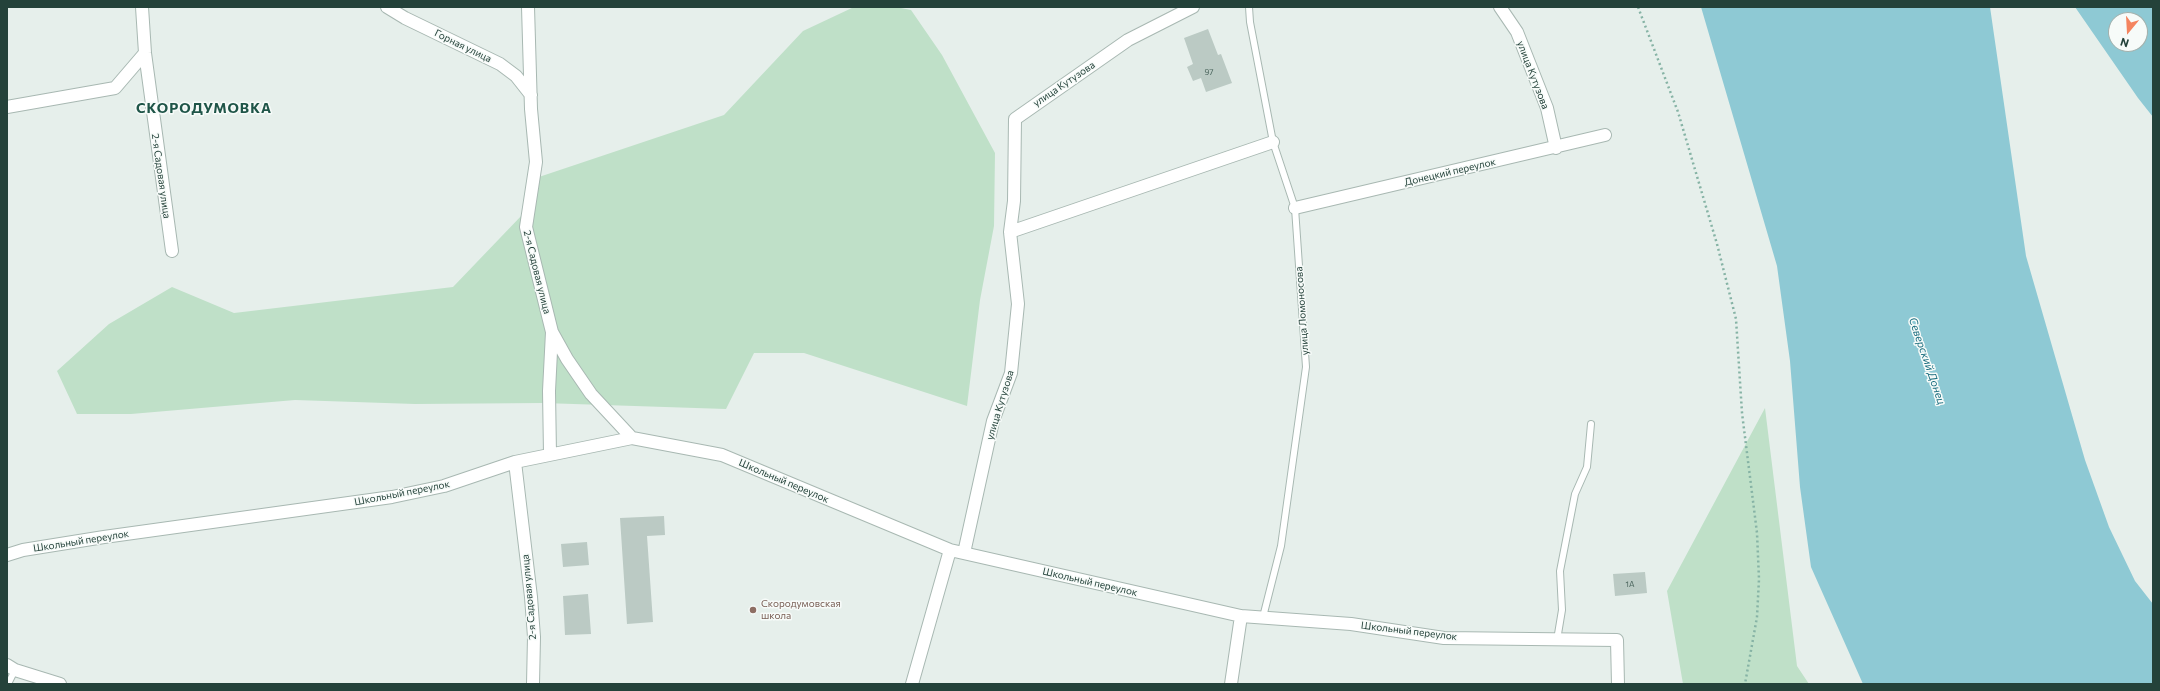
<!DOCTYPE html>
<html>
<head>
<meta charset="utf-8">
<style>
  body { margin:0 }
  #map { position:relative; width:2160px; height:691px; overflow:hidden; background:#e6efeb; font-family:Commissioner,sans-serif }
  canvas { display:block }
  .frame { position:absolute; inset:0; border:8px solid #24423a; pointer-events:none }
  .north { position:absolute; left:2108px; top:12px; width:40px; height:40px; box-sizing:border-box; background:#f7fbf9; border:1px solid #a3b1ad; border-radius:50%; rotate:198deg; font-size:11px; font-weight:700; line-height:16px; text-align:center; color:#24423a }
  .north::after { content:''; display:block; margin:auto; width:14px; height:18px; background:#f4845f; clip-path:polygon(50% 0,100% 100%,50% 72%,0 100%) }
</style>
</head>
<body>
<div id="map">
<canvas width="2160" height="691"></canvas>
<div class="frame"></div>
<div class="north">N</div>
</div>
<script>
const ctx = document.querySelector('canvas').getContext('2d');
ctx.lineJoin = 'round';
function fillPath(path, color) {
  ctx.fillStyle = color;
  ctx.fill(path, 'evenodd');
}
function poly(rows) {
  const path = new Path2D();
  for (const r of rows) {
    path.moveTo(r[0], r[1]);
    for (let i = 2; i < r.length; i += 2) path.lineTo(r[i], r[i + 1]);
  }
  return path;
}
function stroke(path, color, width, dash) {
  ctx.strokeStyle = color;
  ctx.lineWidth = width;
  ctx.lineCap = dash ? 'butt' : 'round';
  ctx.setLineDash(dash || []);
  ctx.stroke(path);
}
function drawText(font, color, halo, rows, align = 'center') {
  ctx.font = font + ' Commissioner,sans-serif';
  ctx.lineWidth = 3;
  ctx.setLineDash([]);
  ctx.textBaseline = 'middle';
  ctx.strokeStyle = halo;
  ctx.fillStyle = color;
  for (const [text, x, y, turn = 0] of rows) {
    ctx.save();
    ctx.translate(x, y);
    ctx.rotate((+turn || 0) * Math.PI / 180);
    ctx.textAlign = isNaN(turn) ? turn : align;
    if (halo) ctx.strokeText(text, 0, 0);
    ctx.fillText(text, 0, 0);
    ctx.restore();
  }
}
fillPath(poly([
  [854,7,896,7,911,10,942,55,995,153,994,226,980,300,967,406,804,353,754,353,726,409,543,403,415,404,295,400,131,414,77,414,57,371,109,324,172,287,234,313,453,287,523,214,530,180,724,115,803,31],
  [1765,408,1797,666,1809,684,1683,684,1667,591]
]), '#bfe0c8');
fillPath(poly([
  [1701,7,1990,7,2026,256,2085,460,2109,527,2135,581,2153,604,2153,684,1863,684,1811,567,1800,487,1790,361,1777,266],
  [2075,7,2153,7,2153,117,2138,98],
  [2116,20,2140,20,2140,44,2116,44]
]), '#8ec9d4');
fillPath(poly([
  [1208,29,1218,55,1221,54,1232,83,1206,92,1201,78,1193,81,1187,67,1193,64,1184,38],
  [664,516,665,535,647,536,653,622,627,624,620,518],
  [587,542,589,565,563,567,561,544],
  [1645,572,1647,593,1615,596,1613,574],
  [588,594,591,634,565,635,563,596]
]), '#bbcac4');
const service = poly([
  [1249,7,1250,22,1273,142,1295,208,1306,367,1281,546,1263,617],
  [1557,640,1562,610,1560,571,1575,494,1587,467,1591,424],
  [8,684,15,670]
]);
const minor = poly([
  [142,7,145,53,172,251],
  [387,7,405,18,500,64,516,76,531,95],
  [528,7,531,109,536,162,526,227,552,332,567,359,591,394,632,438],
  [1500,7,1517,32,1547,108,1556,148],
  [7,107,115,88,145,53],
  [1295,208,1605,135],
  [1010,232,1273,142],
  [550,454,549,391,552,332],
  [515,462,531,597,534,637,533,684],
  [964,553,993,421,1011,373,1018,304,1010,232,1014,201,1015,119,1128,40,1193,7],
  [7,555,23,550,104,537,392,497,444,486,515,462,632,438,722,455,950,550,1241,616,1351,624,1444,638,1617,640,1618,684],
  [7,665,15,670,60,684],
  [912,684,950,550],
  [1231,684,1241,616]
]);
stroke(service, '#a8b8b2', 8);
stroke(minor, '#a8b8b2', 14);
stroke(poly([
  [1638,7,1678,112,1717,244,1736,319,1742,413,1757,533,1759,579,1757,617,1745,684]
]), '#86b3a5', 2.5, [2, 3]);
stroke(service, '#fff', 6);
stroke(minor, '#fff', 12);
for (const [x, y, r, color] of [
  [753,610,4,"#8d6e63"]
]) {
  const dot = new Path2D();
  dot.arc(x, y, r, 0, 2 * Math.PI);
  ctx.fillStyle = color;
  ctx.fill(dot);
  stroke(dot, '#f7fbf9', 1.5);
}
drawText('8px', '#4a645c', null, [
  ["97",1209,72],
  ["1А",1630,584]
]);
drawText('10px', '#24423a', '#f7fbf9', [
  ["Горная улица",463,46,26],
  ["улица Кутузова",1533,75,69],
  ["улица Кутузова",1064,84,-34],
  ["Донецкий переулок",1450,172,-13],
  ["2-я Садовая улица",161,176,82],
  ["2-я Садовая улица",537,272,76],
  ["улица Ломоносова",1302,311,-94],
  ["улица Кутузова",1000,405,-73],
  ["Школьный переулок",784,481,23],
  ["Школьный переулок",402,493,-11],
  ["Школьный переулок",81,541,-9],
  ["Школьный переулок",1090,582,13],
  ["2-я Садовая улица",529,597,-95],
  ["Школьный переулок",1409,631,7]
]);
drawText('10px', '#785e54', '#f7fbf9', [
  ["Скородумовская",761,604],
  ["школа",761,616]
], 'left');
drawText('italic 11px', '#1c6f80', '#f7fbf9', [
  ["Северский Донец",1927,361,71]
]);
ctx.letterSpacing = '1px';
drawText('bold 14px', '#1f5548', '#f7fbf9', [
  ["СКОРОДУМОВКА",204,108]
]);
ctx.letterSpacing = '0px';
</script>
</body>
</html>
